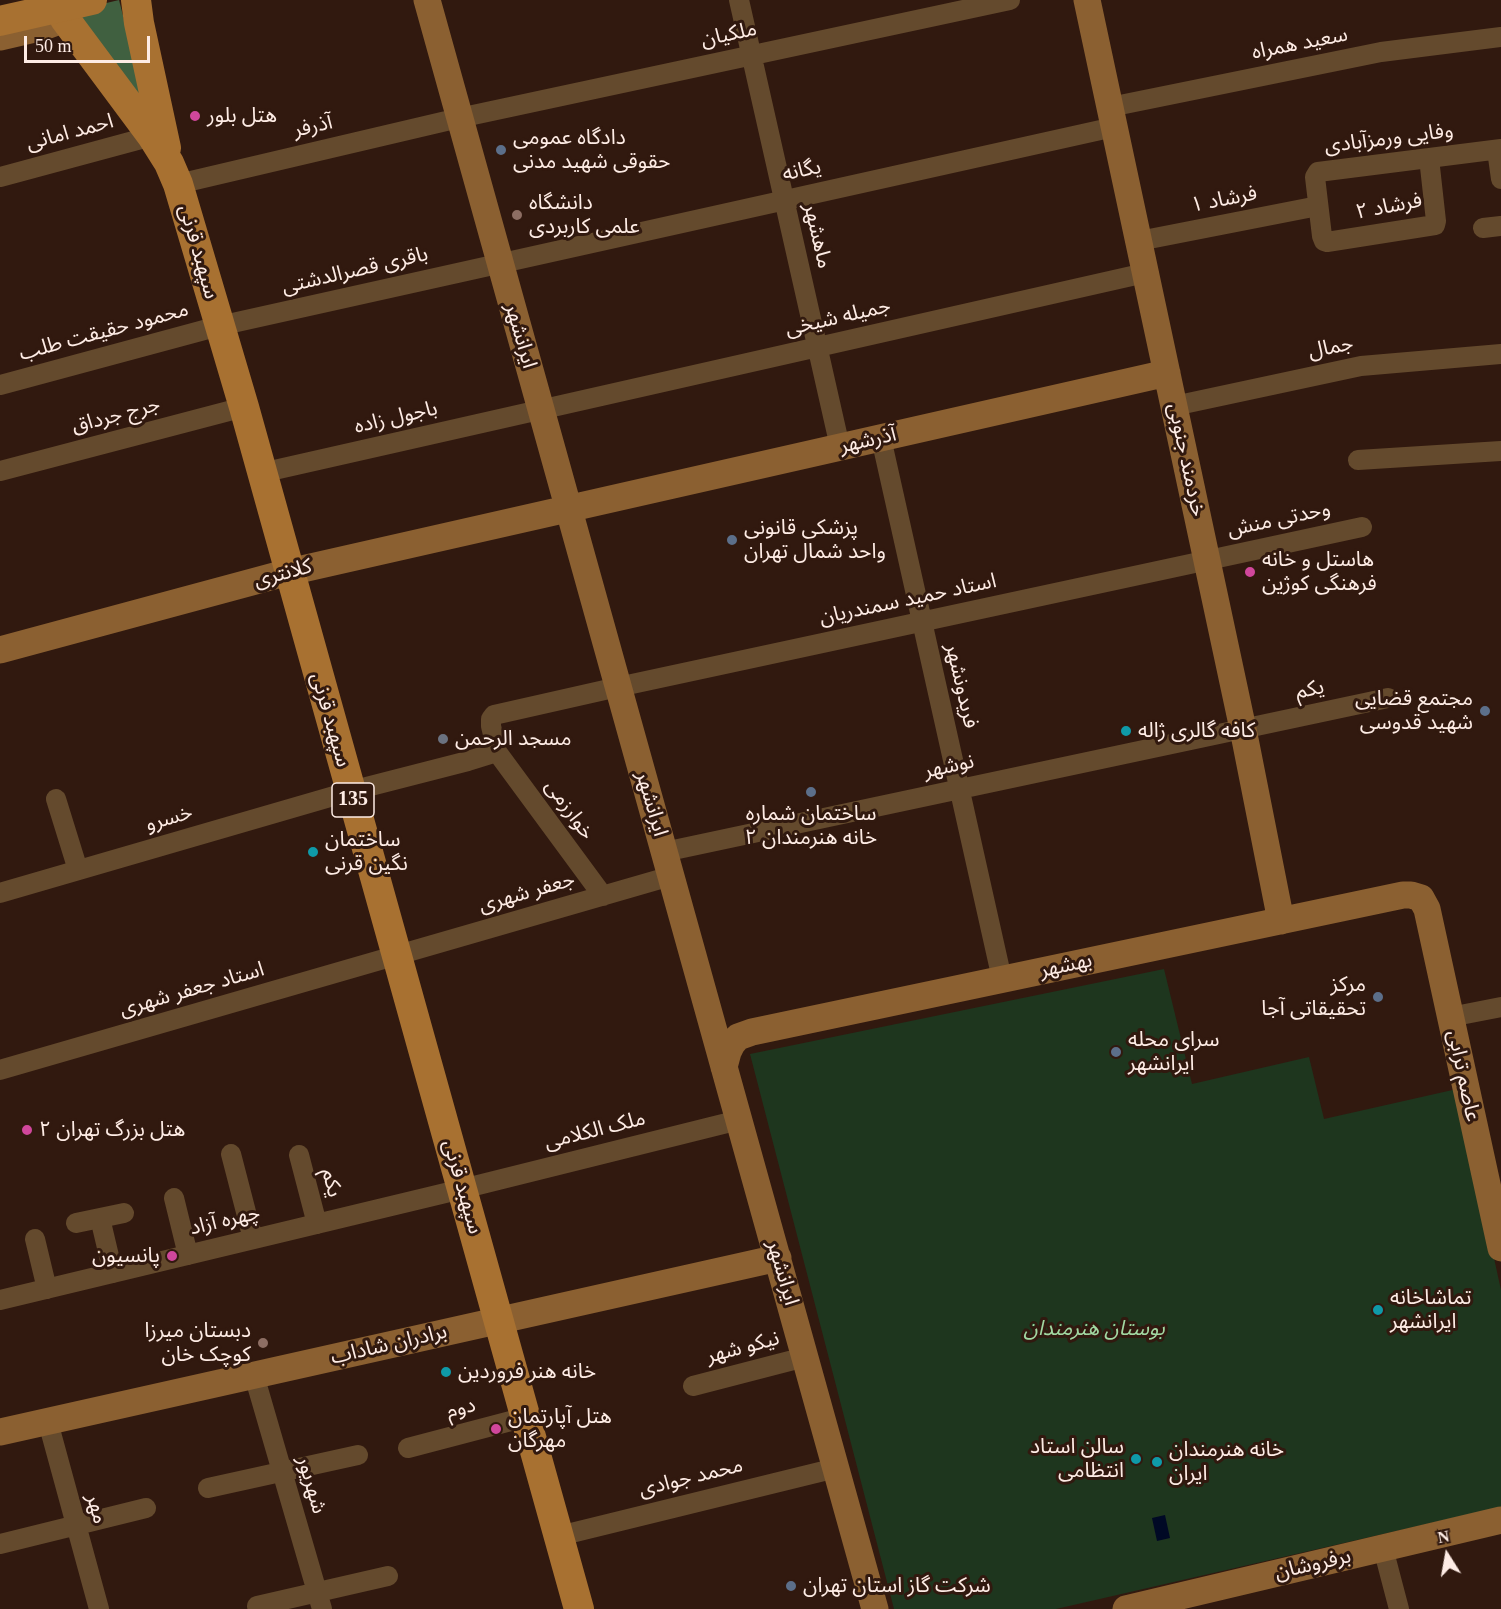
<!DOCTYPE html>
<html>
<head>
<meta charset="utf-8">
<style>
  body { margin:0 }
  #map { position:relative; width:1501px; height:1609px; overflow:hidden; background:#31190f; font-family:"Times New Roman",serif }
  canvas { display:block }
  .north { position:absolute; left:1417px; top:1525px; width:60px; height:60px; -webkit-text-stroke:4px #31190f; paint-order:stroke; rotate:349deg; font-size:16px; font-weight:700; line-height:24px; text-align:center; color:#feece5 }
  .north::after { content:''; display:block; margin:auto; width:21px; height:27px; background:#feece5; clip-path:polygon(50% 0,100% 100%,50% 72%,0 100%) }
  .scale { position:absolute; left:24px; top:36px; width:126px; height:27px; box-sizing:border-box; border:3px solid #feece5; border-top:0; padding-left:8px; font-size:18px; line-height:21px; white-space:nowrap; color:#feece5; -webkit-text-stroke:4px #31190f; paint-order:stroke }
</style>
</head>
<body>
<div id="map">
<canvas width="1501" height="1609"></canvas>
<div class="north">N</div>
<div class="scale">50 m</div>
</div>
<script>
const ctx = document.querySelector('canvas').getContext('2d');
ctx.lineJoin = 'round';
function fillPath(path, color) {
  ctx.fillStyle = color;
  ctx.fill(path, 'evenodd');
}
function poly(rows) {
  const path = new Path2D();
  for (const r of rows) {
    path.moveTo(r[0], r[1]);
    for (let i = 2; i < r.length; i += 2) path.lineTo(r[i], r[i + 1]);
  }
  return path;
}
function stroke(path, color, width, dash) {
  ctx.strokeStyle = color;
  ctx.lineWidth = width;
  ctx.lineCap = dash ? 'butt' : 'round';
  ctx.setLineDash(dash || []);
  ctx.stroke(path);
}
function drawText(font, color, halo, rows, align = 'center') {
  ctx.font = font + ' "Times New Roman","Noto Sans Arabic",serif';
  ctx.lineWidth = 6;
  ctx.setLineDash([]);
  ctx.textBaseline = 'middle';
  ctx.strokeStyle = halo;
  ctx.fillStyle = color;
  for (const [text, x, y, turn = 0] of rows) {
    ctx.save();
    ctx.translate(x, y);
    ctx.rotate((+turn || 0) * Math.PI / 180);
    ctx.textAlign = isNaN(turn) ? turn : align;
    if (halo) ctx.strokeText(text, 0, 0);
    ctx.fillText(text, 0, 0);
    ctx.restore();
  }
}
fillPath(poly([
  [1164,969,1192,1084,1309,1057,1324,1119,1457,1089,1501,1290,1501,1507,1056,1609,894,1609,750,1054]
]), '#1e361e');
fillPath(poly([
  [119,0,148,113,73,11]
]), '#406040');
fillPath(poly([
  [1165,1515,1170,1538,1157,1541,1152,1518]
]), '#000925');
stroke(poly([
  [739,0,840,447],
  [1110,107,1381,52,1501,37],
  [1497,150,1501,179],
  [1429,158,1436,221,1435,225,1327,242,1324,241,1322,236,1315,177,1318,172,1501,149],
  [0,177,152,136],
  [178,184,459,118,1010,0],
  [1483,228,1501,226],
  [1139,241,1318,206],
  [0,385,219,326,1114,127],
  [1174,406,1361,366,1501,354],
  [881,438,1002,979],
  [1358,460,1501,451],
  [0,471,244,407],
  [261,473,1145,273],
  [497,752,603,896],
  [56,799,78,870],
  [664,852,1388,698],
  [0,893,351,791,468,761,497,752,491,726,491,719,494,715,618,687,1362,527],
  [1450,1017,1501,1007],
  [0,1070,671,876],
  [231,1154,253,1239],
  [299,1155,317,1224],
  [174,1198,188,1255],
  [100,1218,113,1273],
  [76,1223,124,1213],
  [35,1239,47,1289],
  [0,1300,462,1189,739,1120],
  [254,1375,322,1609],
  [693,1386,805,1357],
  [48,1422,99,1609],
  [408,1448,526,1417],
  [208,1488,358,1455],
  [559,1536,836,1468],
  [0,1544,146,1508],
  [1383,1548,1399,1609],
  [257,1606,388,1576]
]), '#644a2d', 20);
stroke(poly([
  [427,0,875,1609],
  [1087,0,1243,729,1281,921],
  [0,37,43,27,65,19],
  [0,650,289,572,1167,373],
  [724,1067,728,1052,732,1044,738,1037,752,1032,1403,895,1411,895,1421,898,1427,909,1501,1248],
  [0,1432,778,1258],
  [1126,1609,1501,1520]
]), '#8b6031', 27);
stroke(poly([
  [54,0,65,19,152,136,169,163,178,184,244,407,579,1609],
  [136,0,139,23,166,148]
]), '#a87131', 30);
stroke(poly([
  [0,21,92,0]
]), '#a87131', 30);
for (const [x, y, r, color] of [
  [195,116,6,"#d1479c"],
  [501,150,6,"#5c6f8a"],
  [517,215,6,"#8d6e63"],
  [732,540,6,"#5c6f8a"],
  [1250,572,6,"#d1479c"],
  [1485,711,6,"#5c6f8a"],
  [1126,731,6,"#0f9aa8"],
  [443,739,6,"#6b7280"],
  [811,792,6,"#5c6f8a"],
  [313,852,6,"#0f9aa8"],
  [1378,997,6,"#5c6f8a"],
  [1116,1052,6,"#5c6f8a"],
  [27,1130,6,"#d1479c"],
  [172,1256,6,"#d1479c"],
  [1378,1310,6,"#0f9aa8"],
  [263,1343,6,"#8d6e63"],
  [446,1372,6,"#0f9aa8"],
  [496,1429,6,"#d1479c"],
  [1136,1459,6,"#0f9aa8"],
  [1157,1462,6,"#0f9aa8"],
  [791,1586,6,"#5c6f8a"]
]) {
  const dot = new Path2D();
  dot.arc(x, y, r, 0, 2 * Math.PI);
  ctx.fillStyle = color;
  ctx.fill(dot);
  stroke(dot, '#31190f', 2);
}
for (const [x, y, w] of [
  [353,800,42]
]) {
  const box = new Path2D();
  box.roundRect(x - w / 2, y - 17, w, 34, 4.5);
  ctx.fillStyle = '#31190f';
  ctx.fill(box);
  stroke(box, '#feece5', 1.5);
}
drawText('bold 20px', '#feece5', null, [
  ["135",353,800]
]);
drawText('21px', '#feece5', '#31190f', [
  ["ملکیان",729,35,-12],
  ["سعید همراه",1300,44,-11],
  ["آذرفر",313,127,-13],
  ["احمد امانی",70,133,-15],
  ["وفایی ورمزآبادی",1389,139,-7],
  ["یگانه",802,171,-12],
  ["فرشاد ۱",1224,200,-11],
  ["فرشاد ۲",1389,207,-11],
  ["ماهشهر",817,236,77],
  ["سپهبد قرنی",198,252,74],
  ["باقری قصرالدشتی",355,271,-13],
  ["جمیله شیخی",838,318,-13],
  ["محمود حقیقت طلب",104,332,-15],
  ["ایرانشهر",520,336,74],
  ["جمال",1331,348,-11],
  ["جرج جرداق",116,416,-15],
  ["باجول زاده",396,418,-13],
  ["آذرشهر",868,441,-13],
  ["خردمند جنوبی",1186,460,78],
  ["وحدتی منش",1279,520,-12],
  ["کلانتری",283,574,-15],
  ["استاد حمید سمندریان",908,600,-12],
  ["فریدونشهر",961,686,77],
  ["یکم",1310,690,-12],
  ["سپهبد قرنی",330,720,74],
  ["نوشهر",949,767,-12],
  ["ایرانشهر",651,804,74],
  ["خوارزمی",569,810,54],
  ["خسرو",169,819,-16],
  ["جعفر شهری",527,893,-16],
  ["بهشهر",1066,966,-12],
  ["استاد جعفر شهری",192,990,-16],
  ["عاصم ترابی",1463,1076,78],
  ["ملک الکلامی",595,1131,-14],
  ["یکم",331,1183,76],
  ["سپهبد قرنی",462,1187,74],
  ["چهره آزاد",225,1221,-13],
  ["ایرانشهر",782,1273,74],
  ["برادران شاداب",389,1345,-13],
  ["نیکو شهر",743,1348,-15],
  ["دوم",461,1409,-15],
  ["محمد جوادی",691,1478,-14],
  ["شهریور",311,1485,74],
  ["مهر",96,1509,75],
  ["برفروشان",1313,1565,-13]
]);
drawText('21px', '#feece5', '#31190f', [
  ["هتل بلور",207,116],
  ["دادگاه عمومی",513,138],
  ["حقوقی شهید مدنی",513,162],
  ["دانشگاه",529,203],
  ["علمی کاربردی",529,227],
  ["پزشکی قانونی",744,528],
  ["واحد شمال تهران",744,552],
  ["هاستل و خانه",1262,560],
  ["فرهنگی کوژین",1262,584],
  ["مجتمع قضایی",1473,699,"right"],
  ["شهید قدوسی",1473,723,"right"],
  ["کافه گالری ژاله",1138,731],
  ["مسجد الرحمن",455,739],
  ["ساختمان شماره",811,814,"center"],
  ["۲ خانه هنرمندان",811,838,"center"],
  ["ساختمان",325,840],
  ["نگین قرنی",325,864],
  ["مرکز",1366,985,"right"],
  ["تحقیقاتی آجا",1366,1009,"right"],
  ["سرای محله",1128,1040],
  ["ایرانشهر",1128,1064],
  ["هتل بزرگ تهران ۲",39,1130],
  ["پانسیون",160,1256,"right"],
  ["تماشاخانه",1390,1298],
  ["ایرانشهر",1390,1322],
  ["دبستان میرزا",251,1331,"right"],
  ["کوچک خان",251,1355,"right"],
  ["خانه هنر فروردین",458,1372],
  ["هتل آپارتمان",508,1417],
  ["مهرگان",508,1441],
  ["سالن استاد",1124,1447,"right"],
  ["انتظامی",1124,1471,"right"],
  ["خانه هنرمندان",1169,1450],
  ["ایران",1169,1474],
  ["شرکت گاز استان تهران",803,1586]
], 'left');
drawText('italic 21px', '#a1d8a2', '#31190f', [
  ["بوستان هنرمندان",1094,1329]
]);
</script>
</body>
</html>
